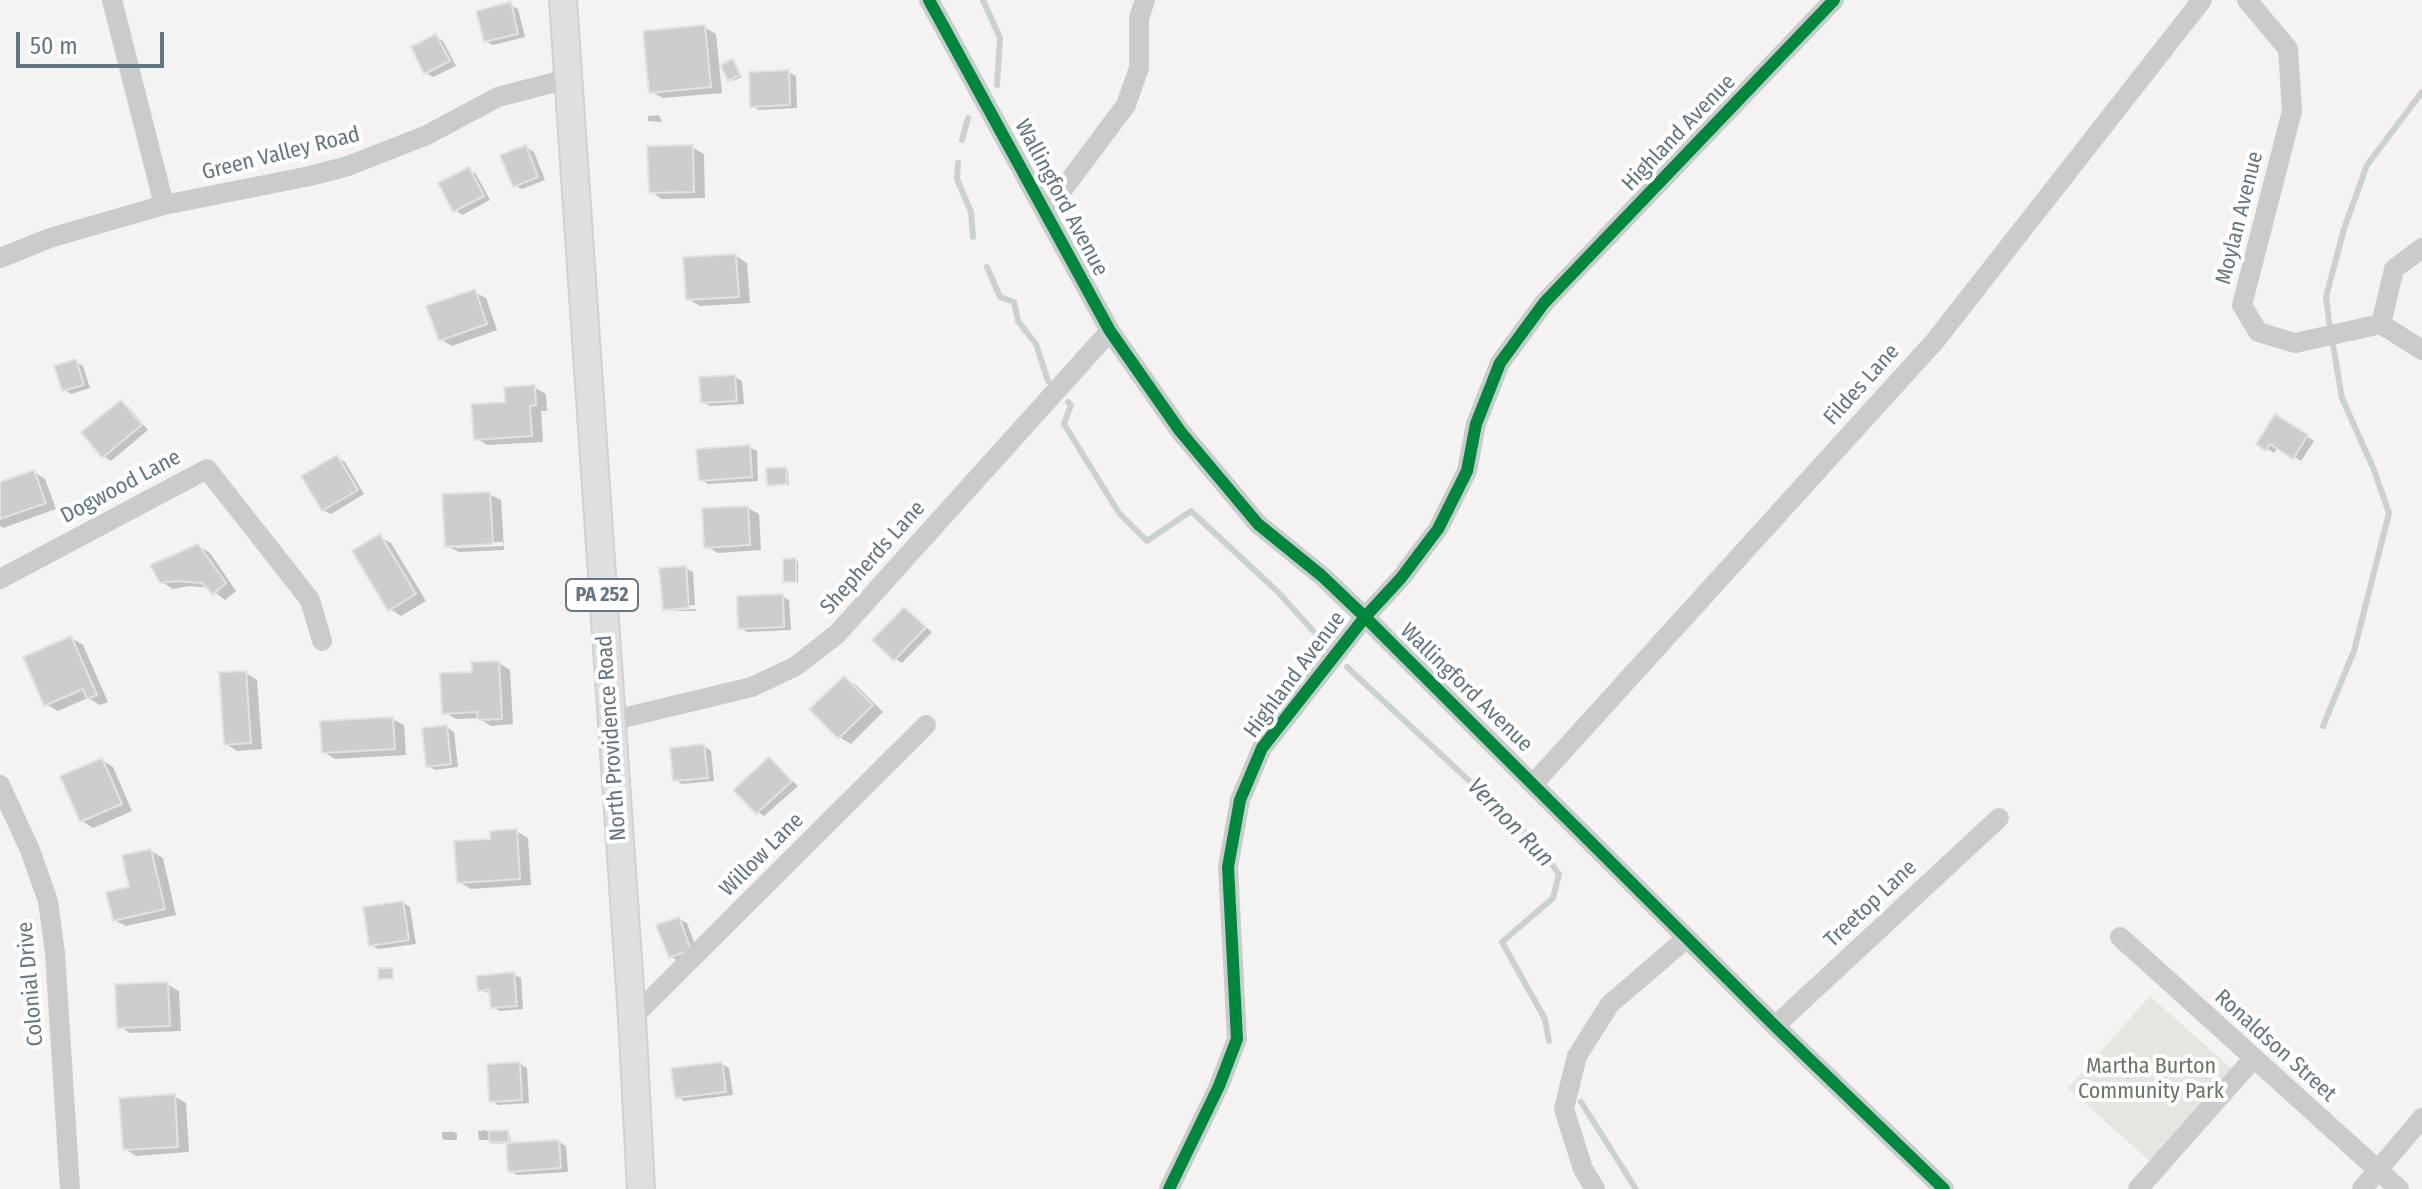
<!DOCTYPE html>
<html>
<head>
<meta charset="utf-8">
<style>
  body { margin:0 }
  #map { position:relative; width:2422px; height:1189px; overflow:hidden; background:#f4f3f2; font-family:"Fira Sans Condensed",sans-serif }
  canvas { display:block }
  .scale { position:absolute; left:16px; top:32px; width:148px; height:36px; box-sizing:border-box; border:4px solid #647681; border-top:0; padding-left:10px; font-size:24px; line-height:28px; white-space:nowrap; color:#647681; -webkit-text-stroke:6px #fff; paint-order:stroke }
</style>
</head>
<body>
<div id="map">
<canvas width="2422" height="1189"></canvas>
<div class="scale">50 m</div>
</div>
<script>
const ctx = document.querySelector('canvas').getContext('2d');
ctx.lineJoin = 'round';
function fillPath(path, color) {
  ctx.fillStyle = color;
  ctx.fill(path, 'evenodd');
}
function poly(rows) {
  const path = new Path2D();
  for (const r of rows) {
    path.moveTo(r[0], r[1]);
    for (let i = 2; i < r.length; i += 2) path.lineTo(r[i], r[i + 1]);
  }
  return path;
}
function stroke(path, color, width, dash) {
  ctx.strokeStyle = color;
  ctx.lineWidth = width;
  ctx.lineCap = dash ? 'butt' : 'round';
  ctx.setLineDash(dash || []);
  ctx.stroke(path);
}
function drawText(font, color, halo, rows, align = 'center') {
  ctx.font = font + ' "Fira Sans Condensed",sans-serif';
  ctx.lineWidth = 8;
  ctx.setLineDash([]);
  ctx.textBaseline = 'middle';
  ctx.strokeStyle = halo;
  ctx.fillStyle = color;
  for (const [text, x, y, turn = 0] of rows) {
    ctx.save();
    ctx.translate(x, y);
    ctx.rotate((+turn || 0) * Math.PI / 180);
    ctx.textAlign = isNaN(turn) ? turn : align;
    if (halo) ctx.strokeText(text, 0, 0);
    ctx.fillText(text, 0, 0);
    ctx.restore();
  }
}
fillPath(poly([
  [2150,996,2234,1071,2152,1163,2068,1088]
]), '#e4e6e0');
fillPath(poly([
  [511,5,518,9,525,37,493,45,485,41],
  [704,27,716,34,722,93,663,98,651,92],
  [436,36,443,41,456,66,433,77,426,73],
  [733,61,742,77,732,81,729,79],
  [788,72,796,76,797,108,759,110,752,106],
  [659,115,662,122,648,121,648,116],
  [526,147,534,152,545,180,522,189,514,185],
  [692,147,704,154,705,198,662,199,651,192],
  [469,170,476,174,490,200,462,215,455,210],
  [736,256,747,263,750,303,700,306,688,299],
  [474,292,486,298,497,330,452,346,440,339],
  [75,361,83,366,90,388,71,394,64,390],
  [735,377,742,381,744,404,710,406,703,402],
  [534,387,546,394,547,411,541,411,543,442,487,445,476,438,507,403],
  [121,402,128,406,148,430,111,461,103,456],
  [2276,417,2314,441,2301,461,2278,447,2274,453,2258,443],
  [749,447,757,451,758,481,708,484,701,480],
  [337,457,345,462,364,494,331,514,323,510],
  [785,469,788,471,789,485,769,484],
  [34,472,45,479,56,509,3,528,0,526,0,484],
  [489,494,501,500,504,550,459,552,447,546],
  [503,542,503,546,456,548,456,544],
  [748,508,759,514,761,550,718,553,706,546],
  [380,537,391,543,426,601,401,616,390,609],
  [198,546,210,553,236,591,225,600,209,588,189,586,173,589,162,582],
  [795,560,798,562,798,582,788,583,785,581],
  [685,568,693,572,695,605,669,607,669,611,665,609],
  [782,596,789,600,791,630,747,632,740,628],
  [695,609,696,611,669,611],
  [905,610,932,632,902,663,895,659],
  [71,638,83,645,108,702,100,705,88,698,58,711,46,704],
  [499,663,510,670,513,724,491,726,478,718,456,719,444,712,474,674],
  [246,673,257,680,262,749,237,751,226,744],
  [844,678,856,685,883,712,851,744,839,737],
  [392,719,404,725,406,755,335,759,324,752],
  [447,727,454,732,458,767,435,770,428,766],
  [704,746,711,751,714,781,682,784,675,780],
  [770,759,798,786,764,816,757,812],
  [102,760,113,767,132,811,93,828,82,821],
  [516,831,528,838,531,885,471,889,459,882,492,840],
  [151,851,163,858,176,915,126,926,114,920],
  [403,903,410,907,416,944,378,949,371,945],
  [679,919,687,923,698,953,678,961,670,956],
  [514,974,521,978,523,1009,500,1011,492,1007,491,994,480,990],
  [167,984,179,991,181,1031,130,1033,119,1026],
  [520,1064,527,1068,529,1103,498,1105,491,1100],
  [722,1064,729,1068,733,1095,684,1101,677,1096],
  [174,1096,186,1103,189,1152,136,1156,125,1149],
  [486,1130,489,1133,507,1132,510,1134,511,1145,559,1142,566,1146,568,1172,517,1175,510,1171,508,1143,495,1144,492,1140,479,1140,478,1131],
  [442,1132,454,1132,457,1134,457,1140,445,1140,442,1138]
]), '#0003');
stroke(poly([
  [983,0,1000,38,997,85],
  [962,140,968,118],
  [958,163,957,179,971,212,973,237],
  [987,267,1000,297,1014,302,1018,321,1036,344,1048,381],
  [2330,329,2326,297,2344,229,2367,165,2422,92],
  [1068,402,1071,405,1064,424,1119,513,1147,541,1191,511,1278,592,1324,643],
  [1347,667,1537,844,1559,874,1553,898,1502,942,1545,1019,1549,1041],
  [2323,726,2354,651,2389,513,2374,470,2342,398,2332,339],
  [1581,1102,1636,1189]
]), '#c9d1d3', 6);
const building = poly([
  [511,2,518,34,484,42,476,11,511,2],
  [705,25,711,87,649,93,643,31,705,25],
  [436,34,450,61,424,74,411,47,436,34],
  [733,59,740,75,728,81,720,65,733,59],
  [789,70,790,105,750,107,749,72,789,70],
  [526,145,538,177,513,187,500,155,526,145],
  [693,145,694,192,649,193,647,146,693,145],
  [469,167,484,196,453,212,438,183,469,167],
  [736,254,739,297,686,300,683,257,736,254],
  [475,289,487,324,439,341,426,306,475,289],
  [76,359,84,385,62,391,54,366,76,359],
  [735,375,737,401,701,403,699,377,735,375],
  [535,385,536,405,530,406,532,436,474,440,471,404,505,402,504,387,535,385],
  [121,400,142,425,102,458,81,432,121,400],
  [2275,414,2308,435,2293,459,2270,444,2266,451,2256,444,2275,414],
  [750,445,752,477,699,481,696,449,750,445],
  [337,455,358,490,322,511,301,476,337,455],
  [786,467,787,484,767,486,766,468,786,467],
  [34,470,46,503,0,519,0,482,34,470],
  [490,492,493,544,445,547,442,494,490,492],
  [748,506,750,545,704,548,702,508,748,506],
  [380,534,416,594,388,611,352,551,380,534],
  [198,544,226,583,213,595,202,583,176,581,160,583,150,565,198,544],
  [796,558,796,582,783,582,783,559,796,558],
  [686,566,689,608,663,610,659,568,686,566],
  [783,594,784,627,738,629,737,596,783,594],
  [904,607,926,627,894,661,872,640,904,607],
  [71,636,97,695,87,699,83,689,44,706,23,657,71,636],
  [499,661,502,719,478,720,477,712,442,714,440,673,472,672,471,662,499,661],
  [246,671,251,743,224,745,219,672,246,671],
  [844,676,873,705,838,739,809,709,844,676],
  [393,717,395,749,322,753,320,721,393,717],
  [447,725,451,764,426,767,422,728,447,725],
  [704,744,708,778,673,781,670,748,704,744],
  [769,757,792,781,756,814,733,790,769,757],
  [102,758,122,804,80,822,60,776,102,758],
  [517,829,520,879,457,883,454,841,490,839,490,831,517,829],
  [151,849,165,909,113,921,106,892,129,887,122,855,151,849],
  [403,901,409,940,369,946,363,907,403,901],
  [679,917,691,950,669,958,656,925,679,917],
  [378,968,393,968,393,979,378,979,378,968],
  [514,972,517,1006,491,1008,489,990,478,991,476,976,514,972],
  [168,982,170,1026,117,1028,115,984,168,982],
  [520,1062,522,1100,489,1102,487,1064,520,1062],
  [722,1062,726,1092,675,1098,671,1068,722,1062],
  [175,1094,178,1147,123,1150,119,1098,175,1094],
  [508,1130,509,1142,490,1143,489,1131,508,1130],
  [559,1140,561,1168,508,1172,506,1143,559,1140]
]);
fillPath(building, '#cccdcd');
stroke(building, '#e3e2e2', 2);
const major = poly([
  [563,0,632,1018,641,1189]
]);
stroke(major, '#d1d1d1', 30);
stroke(poly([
  [112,0,164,205],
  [929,0,1110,331,1180,431,1258,524,1322,576,1365,617,1775,1026,1944,1189],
  [2247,0,2288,49,2292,111,2242,305,2258,332,2295,343,2381,324,2422,350],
  [1046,212,1126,105,1139,68,1139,18,1145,0],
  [0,258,50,238,164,205,310,176,348,166,427,135,498,97,567,79],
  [2381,324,2394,269,2422,248],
  [0,579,207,469,310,600,322,641],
  [610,721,752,687,796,666,837,634,1110,331],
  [1534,783,1935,341,2202,0],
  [0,785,30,850,48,901,55,953,70,1189],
  [2120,937,2399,1189],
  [632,1018,926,725],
  [1775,1026,1999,818],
  [1169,1189,1219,1086,1237,1039,1228,867,1240,800,1262,748,1365,617,1401,578,1438,529,1467,471,1476,424,1500,363,1544,303,1834,0],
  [1595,1189,1583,1169,1564,1109,1577,1056,1610,1004,1687,938],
  [2138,1189,2253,1059],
  [2362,1189,2422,1118]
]), '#cacbcc', 20);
stroke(major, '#dedfdf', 26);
stroke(poly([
  [929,0,1110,331,1180,431,1258,524,1322,576,1365,617,1775,1026,1944,1189],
  [1169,1189,1219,1086,1237,1039,1228,867,1240,800,1262,748,1365,617,1401,578,1438,529,1467,471,1476,424,1500,363,1544,303,1834,0]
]), '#00873e', 12);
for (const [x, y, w] of [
  [602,595,72]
]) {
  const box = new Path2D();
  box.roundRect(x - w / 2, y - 16, w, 32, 6);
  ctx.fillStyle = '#fff';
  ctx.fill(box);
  stroke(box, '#647681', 2);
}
drawText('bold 20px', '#647681', null, [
  ["PA 252",602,595]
]);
drawText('22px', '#647681', '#fff', [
  ["Highland Avenue",1679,133,-46],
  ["Green Valley Road",281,154,-14],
  ["Wallingford Avenue",1061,198,62],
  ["Moylan Avenue",2240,218,-76],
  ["Fildes Lane",1862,385,-48],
  ["Dogwood Lane",121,487,-28],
  ["Shepherds Lane",873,558,-48],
  ["Highland Avenue",1295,675,-53],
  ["Wallingford Avenue",1466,688,44],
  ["North Providence Road",612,738,-94],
  ["Willow Lane",762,855,-45],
  ["Treetop Lane",1871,904,-43],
  ["Colonial Drive",31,984,-95],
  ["Ronaldson Street",2275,1046,42]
]);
drawText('22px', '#697863', '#fff', [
  ["Martha Burton",2151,1067],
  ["Community Park",2151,1092]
]);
drawText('italic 24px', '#60787e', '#fff', [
  ["Vernon Run",1510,823,46]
]);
</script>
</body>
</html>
